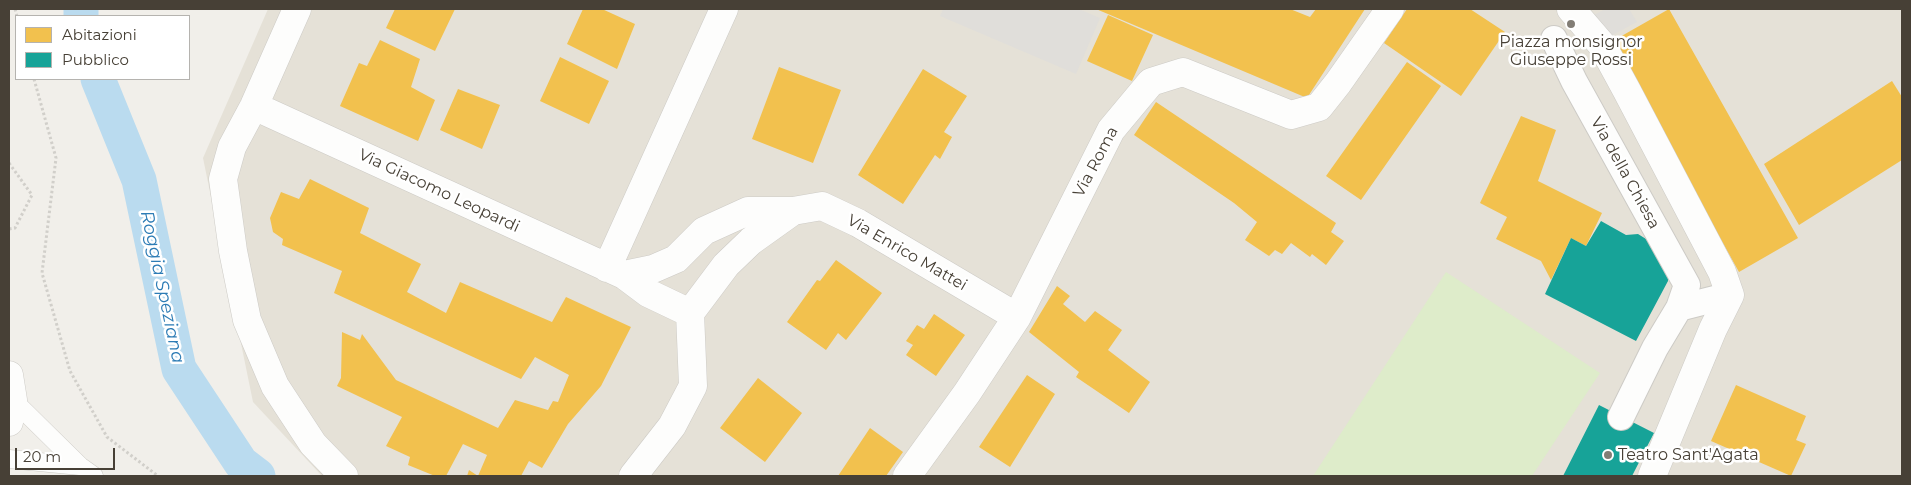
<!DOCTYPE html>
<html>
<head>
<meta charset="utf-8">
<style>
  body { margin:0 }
  #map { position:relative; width:1911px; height:485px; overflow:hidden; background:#f1efea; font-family:Montserrat,sans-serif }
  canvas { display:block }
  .frame { position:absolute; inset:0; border:10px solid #474036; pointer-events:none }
  .legend { position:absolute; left:15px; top:15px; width:175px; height:65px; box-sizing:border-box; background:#fff; border:1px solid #b5b3af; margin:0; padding:6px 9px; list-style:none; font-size:15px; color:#474036 }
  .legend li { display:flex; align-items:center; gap:10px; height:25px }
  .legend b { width:25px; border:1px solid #b5b3af }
  .scale { position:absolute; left:15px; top:448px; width:100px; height:22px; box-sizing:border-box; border:2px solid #474036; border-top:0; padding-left:6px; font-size:15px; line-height:18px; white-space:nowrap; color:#474036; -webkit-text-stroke:4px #fff; paint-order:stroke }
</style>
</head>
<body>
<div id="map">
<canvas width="1911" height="485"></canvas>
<div class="frame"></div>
<ul class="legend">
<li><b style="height:14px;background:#f2c14e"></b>Abitazioni</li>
<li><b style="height:14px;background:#17a398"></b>Pubblico</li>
</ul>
<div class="scale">20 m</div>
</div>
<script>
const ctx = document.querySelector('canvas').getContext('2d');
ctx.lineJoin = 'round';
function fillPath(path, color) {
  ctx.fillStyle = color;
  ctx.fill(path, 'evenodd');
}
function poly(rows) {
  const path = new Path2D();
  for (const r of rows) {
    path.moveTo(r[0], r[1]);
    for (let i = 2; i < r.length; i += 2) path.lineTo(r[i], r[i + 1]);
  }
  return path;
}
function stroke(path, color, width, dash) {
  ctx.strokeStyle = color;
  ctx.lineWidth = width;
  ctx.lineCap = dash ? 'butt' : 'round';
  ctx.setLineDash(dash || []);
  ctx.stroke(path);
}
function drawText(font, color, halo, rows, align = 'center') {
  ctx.font = font + ' Montserrat,sans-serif';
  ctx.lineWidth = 5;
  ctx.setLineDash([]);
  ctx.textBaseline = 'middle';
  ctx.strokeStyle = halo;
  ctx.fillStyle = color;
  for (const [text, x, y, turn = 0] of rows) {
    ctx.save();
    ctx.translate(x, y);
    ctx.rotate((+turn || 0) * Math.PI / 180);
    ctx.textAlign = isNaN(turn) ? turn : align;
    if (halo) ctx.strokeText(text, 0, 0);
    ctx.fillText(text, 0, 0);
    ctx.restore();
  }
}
fillPath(poly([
  [268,9,1902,9,1902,476,322,476,253,402,203,158]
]), '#e5e1d7');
fillPath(poly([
  [1446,272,1600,373,1532,476,1313,476]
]), '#deecca');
fillPath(poly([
  [943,9,1079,9,1100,18,1076,74,940,16],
  [1605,9,1629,9,1637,22,1607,38,1594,15]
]), '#e0deda');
fillPath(poly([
  [395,9,455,9,435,51,386,28],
  [583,9,602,9,635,24,617,69,567,44],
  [1096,9,1290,9,1310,17,1316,9,1365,9,1307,98],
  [1407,9,1470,9,1505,32,1461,96,1384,43],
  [1669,9,1798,238,1739,272,1611,42],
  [1108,15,1153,35,1132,81,1087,61],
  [380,40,420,59,411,87,435,100,418,141,340,106,359,63,367,66],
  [560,57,609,81,589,124,540,101],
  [1407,62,1441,86,1361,200,1326,176],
  [779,67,841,90,813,163,752,139],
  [923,69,967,96,944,132,952,137,940,159,935,155,903,204,858,175],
  [1892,81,1902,97,1902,160,1799,225,1764,164],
  [458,89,500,105,482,149,440,130],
  [1156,102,1336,223,1331,232,1344,241,1326,265,1312,254,1310,257,1291,243,1282,254,1275,250,1269,256,1245,240,1257,222,1234,203,1134,135],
  [1521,116,1556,130,1538,181,1602,213,1586,246,1571,238,1551,280,1541,261,1496,239,1507,217,1480,203],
  [310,179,369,208,360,233,421,264,407,292,446,313,460,282,552,322,566,297,631,327,601,386,568,424,542,468,529,461,521,476,467,476,469,470,478,476,487,455,463,444,446,476,435,476,408,465,410,457,386,446,402,417,337,386,341,378,342,332,360,340,362,334,396,380,498,428,515,400,548,410,553,401,558,402,569,375,535,357,521,379,334,293,342,271,282,245,283,239,273,232,270,218,281,192,299,199],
  [836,260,882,293,846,340,838,333,826,350,787,322,817,280,820,281],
  [1057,286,1070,296,1063,304,1085,322,1095,311,1122,330,1108,350,1150,382,1129,413,1076,377,1079,372,1029,332],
  [934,314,965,335,936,376,906,355,913,345,906,341,917,325,924,329],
  [1027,375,1055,394,1010,467,979,447],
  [758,378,802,413,765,462,720,428],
  [1736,385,1806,416,1796,440,1806,444,1791,476,1711,441],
  [870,428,903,452,886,476,838,476]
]), '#f2c14e');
fillPath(poly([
  [1601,221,1626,235,1638,234,1646,239,1668,270,1668,281,1636,341,1545,294,1571,238,1586,246],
  [1599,405,1654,433,1632,476,1563,476]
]), '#17a398');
stroke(poly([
  [81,9,81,16],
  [98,79,139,180,179,369,241,463,258,476]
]), '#badbef', 35);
const service = poly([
  [13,400,80,466,94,476],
  [9,459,80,466]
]);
const pedestrian = poly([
  [1554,39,1574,81,1687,285,1679,308,1655,348,1621,417],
  [1679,308,1730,295]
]);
const minor = poly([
  [297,9,254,106,232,147,223,179,233,251,247,320,275,386,313,444,344,476],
  [1571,9,1602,45,1627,91,1722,272,1730,295,1713,329,1652,476],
  [254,106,624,275,648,293,690,313,693,386,672,426,633,476],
  [607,268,724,9],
  [624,275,653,269,676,259,704,231,748,211,793,211,822,206,858,223,1017,317],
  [690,313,726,265,751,241,793,211],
  [907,476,967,393,1017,317,1111,130,1151,82,1183,72,1291,115,1319,107,1338,83,1390,9]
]);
const tertiary = poly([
  [9,375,13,400,9,422]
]);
stroke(service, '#cdcbc6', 19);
stroke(pedestrian, '#cdcbc6', 28);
stroke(minor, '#cdcbc6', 29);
stroke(tertiary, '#cdcbc6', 29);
stroke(poly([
  [15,9,17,16],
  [34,79,56,158,42,273,70,371,107,437,158,476],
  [9,163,32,195,15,228,9,229]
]), '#d1cfca', 3, [2.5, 2.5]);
stroke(service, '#fdfdfc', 18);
stroke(pedestrian, '#fdfdfc', 26);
stroke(minor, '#fdfdfc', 28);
stroke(tertiary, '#fdfdfc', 28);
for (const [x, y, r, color] of [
  [1571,24,5,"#827d75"],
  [1608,455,5,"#827d75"]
]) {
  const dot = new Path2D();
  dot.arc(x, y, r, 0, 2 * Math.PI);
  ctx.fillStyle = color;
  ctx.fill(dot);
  stroke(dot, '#fff', 2);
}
drawText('16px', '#474036', '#fff', [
  ["Piazza monsignor",1571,42],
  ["Giuseppe Rossi",1571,60],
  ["Teatro Sant'Agata",1618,455,"left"]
]);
drawText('16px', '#474036', '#fff', [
  ["Via Roma",1096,162,-62],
  ["Via della Chiesa",1625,173,61],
  ["Via Giacomo Leopardi",439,191,25],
  ["Via Enrico Mattei",907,253,30]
]);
drawText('italic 18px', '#2d7cb5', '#fff', [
  ["Roggia Speziana",162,287,78]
]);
</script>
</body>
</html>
